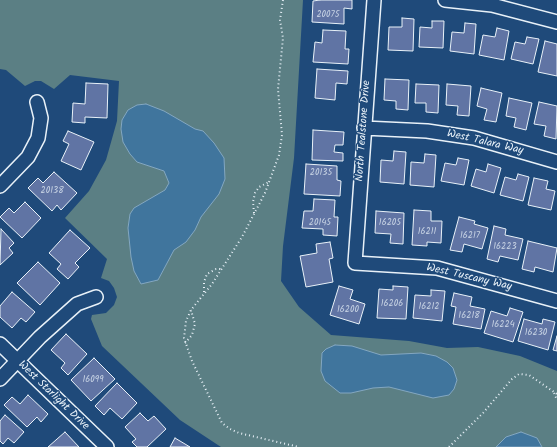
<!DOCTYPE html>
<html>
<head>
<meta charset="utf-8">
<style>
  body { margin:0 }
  canvas { display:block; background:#1f4a7a }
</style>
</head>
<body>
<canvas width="557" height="447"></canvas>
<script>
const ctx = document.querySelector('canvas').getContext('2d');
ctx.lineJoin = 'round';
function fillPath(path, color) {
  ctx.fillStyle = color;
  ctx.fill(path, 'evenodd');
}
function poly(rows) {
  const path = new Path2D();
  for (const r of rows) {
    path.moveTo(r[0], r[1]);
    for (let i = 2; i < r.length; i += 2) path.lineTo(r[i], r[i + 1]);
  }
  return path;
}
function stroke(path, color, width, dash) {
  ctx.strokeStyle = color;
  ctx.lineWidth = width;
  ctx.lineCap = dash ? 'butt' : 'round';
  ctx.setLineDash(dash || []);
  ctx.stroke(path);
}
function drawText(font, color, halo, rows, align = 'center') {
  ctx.font = font + ' Kalam,sans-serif';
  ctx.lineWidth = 3;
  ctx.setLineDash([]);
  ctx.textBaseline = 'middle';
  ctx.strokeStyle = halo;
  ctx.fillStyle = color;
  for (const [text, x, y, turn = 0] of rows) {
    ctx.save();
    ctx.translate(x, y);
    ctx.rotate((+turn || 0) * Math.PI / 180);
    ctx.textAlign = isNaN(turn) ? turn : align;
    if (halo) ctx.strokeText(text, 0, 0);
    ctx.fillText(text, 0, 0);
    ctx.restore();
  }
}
fillPath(poly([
  [0,0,303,0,294,158,283,246,281,281,299,307,331,335,409,341,447,348,478,347,520,356,557,371,557,447,221,447,180,420,102,346,91,319,92,315,106,313,114,305,117,297,114,288,109,281,101,278,107,259,65,218,89,191,106,160,117,121,119,81,70,75,54,89,41,81,35,81,25,86,6,70,0,69]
]), '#5b7f84');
const water = poly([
  [146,104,164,111,195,129,203,131,214,143,224,158,225,179,219,194,201,217,195,230,186,242,174,250,158,280,141,284,134,271,131,257,128,228,130,214,134,208,165,190,169,183,164,171,137,162,130,154,123,142,121,129,122,120,128,110,137,105,146,104],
  [335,345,352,346,381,355,421,353,436,356,447,362,453,368,457,380,454,389,449,395,433,398,389,387,373,388,351,393,340,393,325,381,321,371,322,353,326,349,335,345],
  [521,432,537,438,542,447,496,447,506,437,521,432]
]);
fillPath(water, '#40759d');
stroke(water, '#83a7c1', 1);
const building = poly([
  [320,0,352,0,352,9,344,8,344,24,312,22,313,1,320,0],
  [402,18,414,19,413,51,388,50,389,27,402,27,402,18],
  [432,21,444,21,443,48,419,47,420,27,432,28,432,21],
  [465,23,476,24,474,54,450,51,452,32,464,33,465,23],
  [497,28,509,31,504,60,479,55,483,35,495,37,497,28],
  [323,30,346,31,345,49,349,49,348,64,313,62,315,42,322,43,323,30],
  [527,37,539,39,533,64,511,59,515,42,525,44,527,37],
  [545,41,557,44,557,76,538,72,545,41],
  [317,69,348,71,347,84,336,83,335,100,315,98,317,69],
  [385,79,409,80,408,110,396,109,396,101,384,100,385,79],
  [86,83,108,84,107,118,85,117,85,123,72,122,73,103,85,104,86,83],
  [416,84,439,85,438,113,426,112,426,103,415,103,416,84],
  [447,84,471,86,469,116,457,115,458,106,446,105,447,84],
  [481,88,502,93,496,122,484,120,487,109,477,106,481,88],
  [509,98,532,103,526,130,514,127,516,118,506,116,509,98],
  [539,102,557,106,556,139,544,136,546,126,534,124,539,102],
  [313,130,344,132,343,145,335,145,334,152,343,153,343,161,312,160,313,130],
  [68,131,94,142,81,170,61,161,69,144,63,141,68,131],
  [394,151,406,152,404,184,380,182,381,160,393,161,394,151],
  [425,154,436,155,434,187,410,185,411,162,424,163,425,154],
  [458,158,469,160,464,185,441,181,445,163,456,165,458,158],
  [306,164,337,166,337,180,341,181,340,196,304,194,306,164],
  [488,164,501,168,494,193,471,186,476,169,486,172,488,164],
  [54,172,77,193,61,210,57,205,52,211,28,188,38,178,43,183,54,172],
  [518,174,529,177,523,201,500,195,505,177,516,180,518,174],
  [534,178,548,181,546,189,555,191,551,210,528,205,534,178],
  [314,199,335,200,334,217,338,217,337,236,323,235,323,229,302,228,304,211,313,211,314,199],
  [25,202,41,218,22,238,0,217,9,208,14,213,25,202],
  [414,210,431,211,431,221,442,221,441,243,427,242,427,246,412,245,414,210],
  [376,211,404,213,403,244,390,243,391,234,375,233,376,211],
  [459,217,475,221,474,224,488,228,482,249,464,244,462,252,450,250,459,217],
  [494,226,506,229,505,235,523,239,518,260,500,256,498,262,487,259,494,226],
  [1,229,14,243,9,248,13,253,0,265,1,229],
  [70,230,90,248,75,263,79,267,68,279,57,269,61,264,49,253,70,230],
  [528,241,557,248,553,272,535,267,534,272,522,269,528,241],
  [330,242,333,258,329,259,333,282,306,287,300,256,317,253,316,244,330,242],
  [38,262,60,283,40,305,17,283,38,262],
  [339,286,353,290,350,299,365,304,359,324,330,315,339,286],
  [393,286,408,287,406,319,377,318,379,289,393,290,393,286],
  [431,290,445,291,442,321,413,318,415,295,431,296,431,290],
  [12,292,35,312,26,322,21,318,12,328,0,317,0,306,12,292],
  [454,293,472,297,470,306,485,309,481,329,453,324,456,307,451,306,454,293],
  [510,308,523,312,513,342,484,333,491,311,507,316,510,308],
  [524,319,542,324,543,319,555,322,548,350,518,341,524,319],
  [66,334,87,354,68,375,61,368,65,363,51,350,66,334],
  [557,336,557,351,553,350,557,336],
  [94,358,115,379,91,401,71,380,94,358],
  [117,383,137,403,122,419,110,408,104,415,95,406,117,383],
  [28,395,48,414,41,422,37,417,27,427,4,405,12,397,20,404,28,395],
  [140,413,148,421,154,416,166,429,147,447,137,447,132,442,136,439,125,427,140,413],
  [5,415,24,432,14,443,8,438,3,444,0,441,0,421,5,415],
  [65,432,79,447,48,447,65,432],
  [175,438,190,447,170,447,175,438]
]);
fillPath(building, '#6074a4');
stroke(building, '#e8f1f8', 1);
const street = poly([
  [374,0,355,263,437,268,557,301],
  [445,0,492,5,557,22],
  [364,128,427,131,474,138,557,162],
  [0,186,28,157,38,138,41,118,37,102],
  [0,344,107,447],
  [0,379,40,337,77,304,96,297]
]);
stroke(street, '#e8f1f8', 16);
stroke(poly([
  [283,0,280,20,283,38,278,89,282,135,279,155,265,193,242,237,212,284,191,310,186,321,184,338,192,361,222,423,230,429,239,433,299,447],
  [254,213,253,202,255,193,259,187,269,182],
  [204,292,204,282,207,274,216,269,221,269],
  [185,343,192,335,195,324,191,310],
  [554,393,557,400],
  [449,447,483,413,512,379,519,374,529,375,557,394]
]), '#e8f1f8', 2, [1, 3]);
stroke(street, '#1f4a7a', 13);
drawText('9px', '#c6d2e3', null, [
  ["20075",328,15],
  ["20135",321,173],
  ["20138",52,191],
  ["20145",320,223],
  ["16205",390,223],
  ["16211",427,232],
  ["16217",470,236],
  ["16223",505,247],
  ["16206",392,304],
  ["16212",429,307],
  ["16200",348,310],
  ["16218",469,316],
  ["16224",503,325],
  ["16230",536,333],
  ["16099",93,380]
]);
drawText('11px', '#e8f1f8', '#1f4a7a', [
  ["North Tealstone Drive",364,131,-86],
  ["West Talara Way",485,143,13],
  ["West Tuscany Way",469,278,13],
  ["West Starlight Drive",53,396,44]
]);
</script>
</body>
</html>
